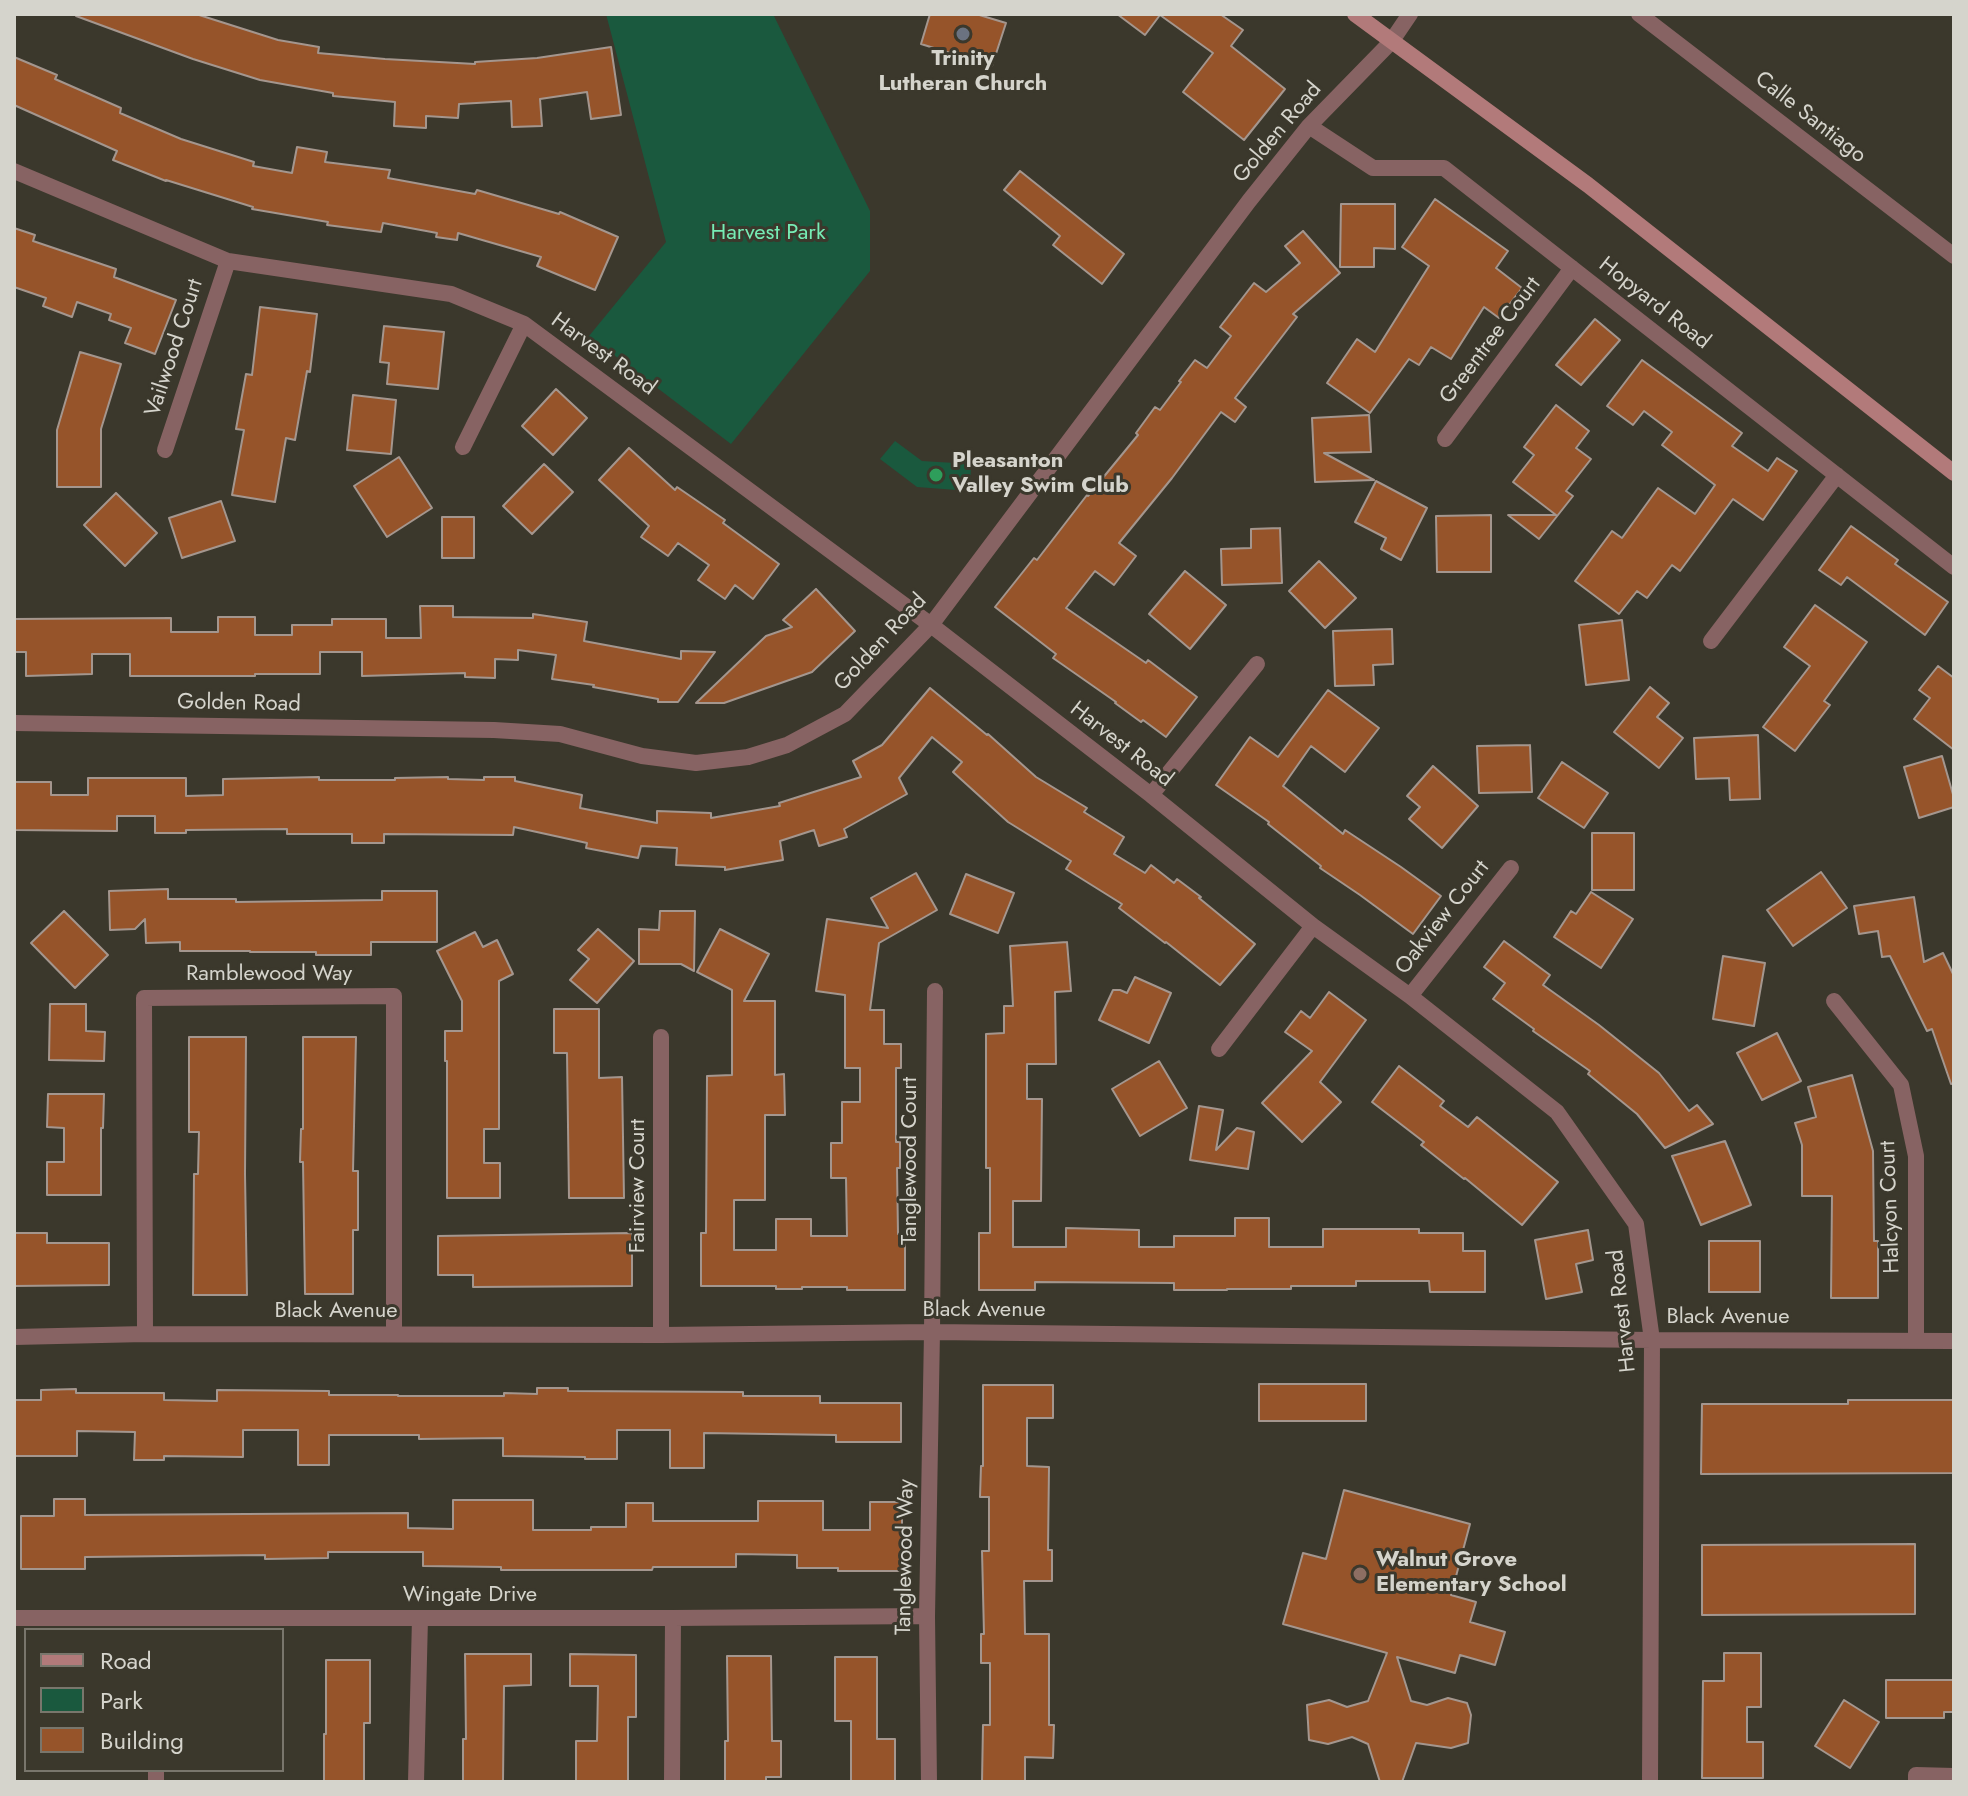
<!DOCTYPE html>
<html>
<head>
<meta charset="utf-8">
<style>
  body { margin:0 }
  #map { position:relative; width:1968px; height:1796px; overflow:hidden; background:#3b382c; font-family:Jost,sans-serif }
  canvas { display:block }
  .frame { position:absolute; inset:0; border:16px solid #d5d4cc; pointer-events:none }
  .legend { position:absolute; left:24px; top:1628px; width:260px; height:144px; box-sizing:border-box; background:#3b382c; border:2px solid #79766c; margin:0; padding:10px 14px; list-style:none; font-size:24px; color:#d5d4cc }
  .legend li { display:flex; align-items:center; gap:16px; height:40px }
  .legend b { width:40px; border:2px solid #79766c }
</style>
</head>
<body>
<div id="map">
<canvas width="1968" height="1796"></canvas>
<div class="frame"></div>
<ul class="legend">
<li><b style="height:10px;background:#b27a7a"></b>Road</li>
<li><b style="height:22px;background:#1a593e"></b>Park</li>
<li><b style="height:22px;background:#96542a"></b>Building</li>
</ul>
</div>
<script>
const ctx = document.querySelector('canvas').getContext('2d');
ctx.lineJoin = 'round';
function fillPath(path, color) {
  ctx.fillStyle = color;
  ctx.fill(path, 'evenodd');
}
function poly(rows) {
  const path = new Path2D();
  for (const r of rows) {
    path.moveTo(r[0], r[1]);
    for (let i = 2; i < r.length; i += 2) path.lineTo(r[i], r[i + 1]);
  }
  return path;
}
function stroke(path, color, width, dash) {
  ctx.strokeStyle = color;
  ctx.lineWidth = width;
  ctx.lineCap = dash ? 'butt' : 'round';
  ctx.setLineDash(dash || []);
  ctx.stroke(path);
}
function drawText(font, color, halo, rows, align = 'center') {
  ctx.font = font + ' Jost,sans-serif';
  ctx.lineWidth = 6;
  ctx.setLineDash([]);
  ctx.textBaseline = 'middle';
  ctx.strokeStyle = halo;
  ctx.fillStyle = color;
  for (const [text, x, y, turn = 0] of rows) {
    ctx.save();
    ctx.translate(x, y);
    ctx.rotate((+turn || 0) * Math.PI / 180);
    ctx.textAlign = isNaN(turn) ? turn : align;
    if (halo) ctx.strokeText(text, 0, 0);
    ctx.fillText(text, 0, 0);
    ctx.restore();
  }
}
fillPath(poly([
  [606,14,773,14,870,211,870,271,731,444,589,336,666,242],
  [895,441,922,461,971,464,970,491,917,487,880,459]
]), '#1a593e');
const building = poly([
  [76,14,196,14,278,40,319,47,318,53,385,59,475,64,475,62,537,58,611,47,621,115,591,119,587,92,540,99,542,126,512,127,511,101,459,104,458,118,426,116,426,128,394,126,395,102,333,96,333,93,260,80,193,59,76,16,76,14],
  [930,14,976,14,1006,23,992,66,921,44,930,14],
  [1117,14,1220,14,1243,30,1231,46,1285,89,1244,140,1183,92,1213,53,1160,15,1145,35,1117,14],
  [14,57,57,75,55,79,121,108,120,113,181,139,254,162,253,166,292,173,297,147,327,152,325,162,390,170,388,178,475,194,477,190,559,214,560,212,618,237,595,290,537,266,541,257,458,233,457,240,436,237,437,233,383,223,381,232,327,225,328,222,252,209,253,207,166,180,166,181,113,160,117,151,14,105,14,57],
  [1020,171,1124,254,1102,284,1053,245,1060,236,1004,190,1020,171],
  [1435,199,1508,251,1496,268,1522,288,1499,318,1484,307,1451,359,1431,347,1419,365,1409,359,1370,413,1327,383,1357,339,1375,352,1429,266,1402,247,1435,199],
  [1341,204,1395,204,1395,249,1374,248,1374,267,1340,267,1341,204],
  [14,228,35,235,33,241,116,269,114,277,176,300,155,354,125,343,131,328,109,320,111,314,77,302,72,317,43,306,46,298,14,287,14,228],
  [1303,231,1340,273,1293,314,1297,317,1235,398,1246,407,1235,422,1221,412,1172,478,1119,543,1136,556,1114,585,1095,571,1066,608,1146,663,1148,660,1197,697,1166,737,1143,720,1141,722,1115,703,1116,702,1053,658,1056,654,995,607,1034,558,1037,560,1087,495,1088,496,1138,435,1136,433,1155,407,1160,410,1181,382,1179,381,1195,360,1207,368,1231,336,1220,327,1254,283,1266,292,1300,263,1285,246,1303,231],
  [260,307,317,314,310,372,307,371,295,440,286,438,275,502,232,495,244,430,236,429,246,374,252,375,260,307],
  [1595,319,1620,340,1581,385,1556,365,1595,319],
  [384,326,444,332,438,389,387,384,389,363,380,362,384,326],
  [80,352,121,364,101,429,101,487,57,487,57,430,80,352],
  [1642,360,1742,433,1732,446,1768,471,1777,458,1797,471,1763,520,1733,499,1680,571,1672,565,1647,598,1637,591,1619,614,1575,581,1612,531,1622,538,1658,488,1695,514,1715,485,1662,445,1672,432,1644,411,1633,425,1607,406,1642,360],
  [556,389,587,418,553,455,522,426,556,389],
  [353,395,396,400,391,454,347,450,353,395],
  [1556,405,1589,431,1576,448,1591,459,1566,491,1573,496,1539,539,1508,515,1556,515,1513,482,1534,455,1524,447,1556,405],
  [1369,415,1371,452,1324,453,1374,480,1315,482,1312,418,1369,415],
  [629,448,675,490,677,487,725,520,723,523,779,564,753,599,735,585,725,599,698,580,709,565,678,543,668,556,641,537,649,526,599,480,629,448],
  [399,457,432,508,387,537,354,486,399,457],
  [544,464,573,492,532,534,503,506,544,464],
  [1376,481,1427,508,1401,560,1381,549,1386,538,1355,522,1376,481],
  [116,493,157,533,125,566,84,525,116,493],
  [221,501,235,541,182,558,169,518,221,501],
  [1491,515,1491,572,1437,572,1436,516,1491,515],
  [442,517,474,517,474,558,442,558,442,517],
  [1851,526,1898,560,1895,564,1948,602,1925,635,1847,577,1841,585,1819,570,1851,526],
  [1280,528,1282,583,1222,585,1221,549,1251,548,1251,529,1280,528],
  [1319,561,1356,598,1325,628,1289,591,1319,561],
  [1185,571,1226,605,1190,649,1149,614,1185,571],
  [816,589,855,631,812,672,724,703,696,703,766,636,792,627,783,620,816,589],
  [1815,605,1867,642,1824,701,1830,705,1795,751,1763,727,1810,666,1784,647,1815,605],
  [420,606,453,606,453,617,533,618,533,614,587,622,584,641,681,659,681,651,715,652,678,702,658,702,658,699,593,687,594,685,552,679,556,655,518,650,518,660,495,659,495,678,465,677,465,673,362,676,362,652,320,652,320,674,255,674,255,676,130,676,130,654,92,654,92,674,26,676,26,652,14,652,14,619,171,618,171,632,218,632,218,617,255,617,255,635,292,635,292,625,332,625,332,619,386,619,386,638,421,638,420,606],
  [1622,620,1629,680,1586,685,1579,625,1622,620],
  [1392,629,1393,664,1373,665,1374,685,1335,686,1333,631,1392,629],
  [1938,666,1954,678,1954,750,1914,719,1930,698,1919,690,1938,666],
  [1650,687,1669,703,1657,717,1683,738,1659,768,1614,732,1650,687],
  [930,688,987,735,988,734,1036,777,1087,808,1084,812,1124,837,1114,854,1145,873,1151,865,1174,883,1177,879,1201,897,1199,898,1255,944,1220,985,1166,942,1165,943,1119,908,1122,904,1066,869,1071,861,1008,822,953,772,962,762,932,737,899,778,907,794,844,829,847,837,819,846,814,830,780,841,783,860,725,870,725,867,676,865,677,848,641,846,638,858,586,848,587,843,514,827,513,835,384,834,384,843,352,843,352,834,287,834,287,829,186,830,186,833,155,833,155,816,117,816,117,831,14,830,14,782,51,782,51,795,88,795,88,778,186,778,186,796,223,795,223,779,319,777,319,780,395,780,395,778,448,777,448,779,484,780,484,777,515,777,515,781,582,795,580,808,657,823,657,811,711,813,711,818,780,806,779,803,861,777,853,761,882,745,930,688],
  [1328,690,1379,728,1345,772,1311,746,1283,786,1343,834,1345,830,1401,867,1441,896,1413,934,1360,895,1320,868,1321,866,1268,824,1269,822,1216,785,1250,737,1278,757,1328,690],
  [1758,735,1760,799,1730,800,1729,778,1696,779,1694,738,1758,735],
  [1530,745,1532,792,1479,793,1477,746,1530,745],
  [1942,756,1954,798,1954,807,1919,818,1904,767,1942,756],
  [1562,762,1608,793,1584,828,1538,798,1562,762],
  [1433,766,1478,806,1442,848,1409,819,1420,807,1407,796,1433,766],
  [1592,833,1634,833,1634,890,1592,890,1592,833],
  [1821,872,1847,908,1793,946,1767,910,1821,872],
  [916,873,937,910,879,943,870,1010,884,1010,884,1044,901,1044,901,1068,896,1068,896,1142,900,1142,900,1168,897,1168,898,1234,905,1234,905,1290,847,1290,847,1287,802,1287,802,1289,776,1289,776,1286,701,1286,701,1233,706,1233,707,1076,732,1075,732,990,697,972,720,929,769,954,744,1001,775,1001,775,1075,784,1074,785,1115,765,1115,765,1200,734,1200,734,1250,776,1250,776,1219,811,1219,811,1236,847,1236,846,1178,831,1178,831,1143,842,1143,842,1102,860,1102,860,1068,845,1068,845,995,816,991,827,919,888,928,871,898,916,873],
  [966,874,1014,893,998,933,950,914,966,874],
  [168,889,168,899,236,899,236,902,382,900,382,891,437,891,437,942,371,942,371,955,316,955,316,952,250,952,250,951,180,951,180,942,146,943,145,919,135,929,110,930,109,891,168,889],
  [1591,892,1633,919,1601,968,1554,937,1571,911,1576,914,1591,892],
  [1914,897,1924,962,1943,953,1954,976,1954,1083,1951,1084,1932,1029,1927,1031,1890,956,1882,957,1878,931,1859,934,1854,906,1914,897],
  [64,911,108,955,75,988,31,943,64,911],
  [660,911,695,911,694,971,681,964,639,964,639,929,659,930,660,911],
  [598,929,634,961,597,1003,570,980,589,959,578,950,598,929],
  [475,932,483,947,497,940,513,974,499,981,499,1129,484,1129,484,1163,500,1163,500,1198,447,1198,447,1061,445,1061,445,1031,462,1031,462,1001,437,951,475,932],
  [1504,941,1550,975,1543,985,1599,1025,1659,1073,1689,1111,1697,1105,1713,1124,1665,1148,1637,1114,1588,1074,1590,1071,1533,1031,1534,1029,1493,999,1505,983,1484,967,1504,941],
  [1067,942,1071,991,1055,992,1056,1064,1027,1064,1027,1099,1042,1099,1041,1201,1013,1201,1013,1247,1066,1247,1066,1228,1139,1230,1139,1247,1174,1247,1174,1236,1235,1236,1235,1218,1269,1218,1269,1247,1323,1247,1323,1229,1419,1229,1419,1233,1463,1233,1463,1251,1485,1251,1485,1292,1430,1292,1429,1281,1356,1281,1356,1286,1291,1286,1291,1289,1227,1289,1227,1290,1174,1290,1174,1283,1035,1282,1035,1290,979,1290,979,1233,990,1233,990,1168,986,1168,986,1034,1004,1033,1004,1006,1013,1006,1010,946,1067,942],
  [1723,956,1765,963,1754,1026,1713,1019,1723,956],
  [1135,977,1171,993,1149,1043,1099,1020,1113,990,1120,990,1127,993,1135,977],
  [1329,992,1366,1020,1320,1082,1341,1102,1302,1142,1262,1103,1312,1051,1285,1032,1301,1011,1310,1018,1329,992],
  [50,1004,86,1004,86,1031,105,1032,104,1061,49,1060,50,1004],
  [554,1009,599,1009,599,1078,622,1077,624,1198,569,1198,567,1053,554,1053,554,1009],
  [1777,1033,1801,1081,1762,1100,1737,1053,1777,1033],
  [189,1037,246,1037,245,1174,247,1295,193,1295,194,1174,198,1174,199,1132,189,1132,189,1037],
  [303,1037,356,1037,353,1171,358,1171,358,1230,353,1230,353,1294,305,1294,303,1162,300,1162,301,1129,303,1129,303,1037],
  [1159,1061,1187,1108,1140,1136,1112,1089,1159,1061],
  [1399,1066,1444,1101,1440,1106,1468,1127,1477,1117,1558,1182,1522,1225,1465,1178,1464,1179,1421,1145,1424,1142,1372,1102,1399,1066],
  [1852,1075,1873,1151,1874,1241,1878,1241,1878,1298,1831,1298,1832,1196,1802,1196,1802,1145,1795,1123,1816,1117,1808,1087,1852,1075],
  [48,1094,104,1094,103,1128,101,1128,101,1195,47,1195,47,1162,64,1162,64,1128,47,1127,48,1094],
  [1199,1106,1223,1110,1216,1150,1237,1128,1254,1132,1248,1169,1190,1160,1199,1106],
  [1725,1141,1751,1205,1701,1225,1672,1156,1725,1141],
  [1588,1230,1593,1260,1576,1264,1582,1292,1546,1299,1535,1240,1588,1230],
  [14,1233,47,1233,47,1243,109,1243,109,1285,14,1286,14,1233],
  [632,1233,632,1286,473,1287,473,1275,438,1275,438,1236,632,1233],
  [1709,1241,1760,1241,1760,1292,1709,1292,1709,1241],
  [1259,1384,1366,1384,1366,1421,1259,1421,1259,1384],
  [983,1385,1053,1385,1053,1418,1027,1418,1027,1466,1049,1467,1048,1550,1052,1550,1052,1581,1024,1581,1025,1634,1049,1634,1049,1725,1054,1725,1053,1758,1025,1757,1025,1782,982,1782,983,1725,990,1725,990,1663,981,1663,981,1634,984,1634,982,1551,989,1551,989,1497,980,1497,981,1466,983,1466,983,1385],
  [537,1388,568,1388,568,1391,743,1392,743,1396,820,1396,820,1403,901,1403,901,1442,836,1442,836,1435,704,1433,704,1468,670,1468,670,1430,617,1430,617,1459,585,1459,585,1457,503,1456,503,1438,419,1439,419,1435,329,1435,329,1465,298,1465,298,1430,243,1430,243,1457,164,1456,164,1460,134,1460,135,1432,77,1431,77,1456,14,1456,14,1400,41,1400,41,1390,76,1389,76,1393,164,1393,164,1400,217,1401,217,1390,329,1391,329,1395,398,1395,398,1396,504,1396,504,1393,537,1394,537,1388],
  [1848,1400,1954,1400,1954,1473,1701,1474,1702,1404,1848,1404,1848,1400],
  [1344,1490,1470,1524,1451,1595,1476,1602,1470,1622,1505,1632,1495,1665,1460,1655,1455,1673,1397,1657,1411,1701,1427,1705,1448,1698,1467,1703,1471,1715,1468,1743,1451,1748,1416,1743,1402,1782,1380,1782,1368,1744,1352,1737,1328,1744,1309,1740,1307,1705,1329,1700,1347,1707,1368,1701,1387,1653,1283,1624,1303,1553,1326,1559,1344,1490],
  [54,1499,85,1499,85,1515,408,1513,408,1528,453,1529,453,1500,533,1500,533,1530,591,1530,591,1527,626,1527,626,1503,653,1503,653,1521,758,1521,758,1501,823,1501,823,1530,870,1530,870,1502,902,1502,902,1571,838,1571,838,1568,797,1568,797,1555,736,1554,736,1567,653,1567,652,1570,501,1570,501,1567,423,1566,423,1552,328,1552,328,1558,265,1559,265,1555,85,1557,85,1569,21,1569,21,1516,54,1516,54,1499],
  [1915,1544,1915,1614,1702,1615,1702,1545,1915,1544],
  [1724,1653,1761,1653,1761,1707,1747,1707,1747,1742,1763,1742,1763,1778,1702,1778,1703,1681,1724,1681,1724,1653],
  [465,1654,531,1654,531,1685,504,1686,503,1782,463,1782,463,1739,466,1739,465,1654],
  [570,1654,636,1655,636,1717,628,1717,628,1782,576,1782,576,1741,597,1741,598,1686,570,1686,570,1654],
  [727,1656,771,1656,772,1741,781,1741,781,1777,766,1777,766,1782,725,1782,725,1741,728,1741,727,1656],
  [835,1657,877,1657,877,1739,895,1739,895,1782,851,1782,851,1721,835,1721,835,1657],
  [326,1660,370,1660,370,1723,364,1723,364,1782,324,1782,324,1734,326,1734,326,1660],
  [1886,1680,1954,1680,1954,1712,1944,1712,1944,1718,1886,1718,1886,1680],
  [1844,1700,1879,1722,1850,1768,1815,1746,1844,1700]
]);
fillPath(building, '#96542a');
stroke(building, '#a4968e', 2);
stroke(poly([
  [1639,14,1954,256],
  [1309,126,1373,168,1444,168,1954,567],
  [14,171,228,261,451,294,524,324,931,625,1151,795,1313,926,1410,996,1557,1112,1636,1224,1652,1340,1650,1782],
  [1445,439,1572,268],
  [463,447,524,324],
  [165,450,228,261],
  [1711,641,1837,475],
  [14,723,494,730,560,734,642,756,696,763,748,757,787,745,845,714,931,625,1249,201,1309,126,1391,42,1410,14],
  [1151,795,1257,664],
  [1410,996,1511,868],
  [1834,1001,1901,1085,1916,1156,1916,1340],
  [661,1037,661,1335],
  [1219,1049,1313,926],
  [145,1334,144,998,394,996,394,1334],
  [14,1337,145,1334,661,1335,932,1332,1652,1340,1954,1341],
  [14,1618,673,1618,927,1616],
  [156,1770,156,1782],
  [416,1782,420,1618],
  [672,1782,673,1618],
  [929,1782,927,1616,932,1332,935,991],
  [1916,1782,1916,1775,1954,1776]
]), '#876363', 16);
stroke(poly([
  [1355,14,1588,185,1954,473]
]), '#b27a7a', 16);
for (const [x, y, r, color] of [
  [963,34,8,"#6b7280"],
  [936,475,8,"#2e9e5b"],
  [1360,1574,8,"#8d6e63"]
]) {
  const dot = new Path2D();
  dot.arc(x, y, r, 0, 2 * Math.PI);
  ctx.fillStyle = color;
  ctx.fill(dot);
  stroke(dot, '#3b382c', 3);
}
drawText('bold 22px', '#d5d4cc', '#3b382c', [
  ["Trinity",963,60,"center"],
  ["Lutheran Church",963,85,"center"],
  ["Pleasanton",952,462],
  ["Valley Swim Club",952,487],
  ["Walnut Grove",1376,1561],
  ["Elementary School",1376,1586]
], 'left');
drawText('22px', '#d5d4cc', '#3b382c', [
  ["Calle Santiago",1810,118,38],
  ["Golden Road",1278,133,-50],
  ["Hopyard Road",1654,304,38],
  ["Greentree Court",1491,341,-53],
  ["Vailwood Court",175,348,-72],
  ["Harvest Road",603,355,36],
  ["Golden Road",881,643,-47],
  ["Golden Road",239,704,1],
  ["Harvest Road",1121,745,38],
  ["Oakview Court",1443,918,-52],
  ["Ramblewood Way",269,975],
  ["Tanglewood Court",911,1161,-90],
  ["Fairview Court",639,1186,-90],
  ["Halcyon Court",1891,1207,-92],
  ["Black Avenue",984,1311],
  ["Harvest Road",1623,1311,-96],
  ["Black Avenue",336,1312],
  ["Black Avenue",1728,1318],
  ["Tanglewood Way",906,1557,-89],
  ["Wingate Drive",470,1596]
]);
drawText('22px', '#76ecb5', '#3b382c', [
  ["Harvest Park",768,234]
]);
</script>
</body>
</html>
